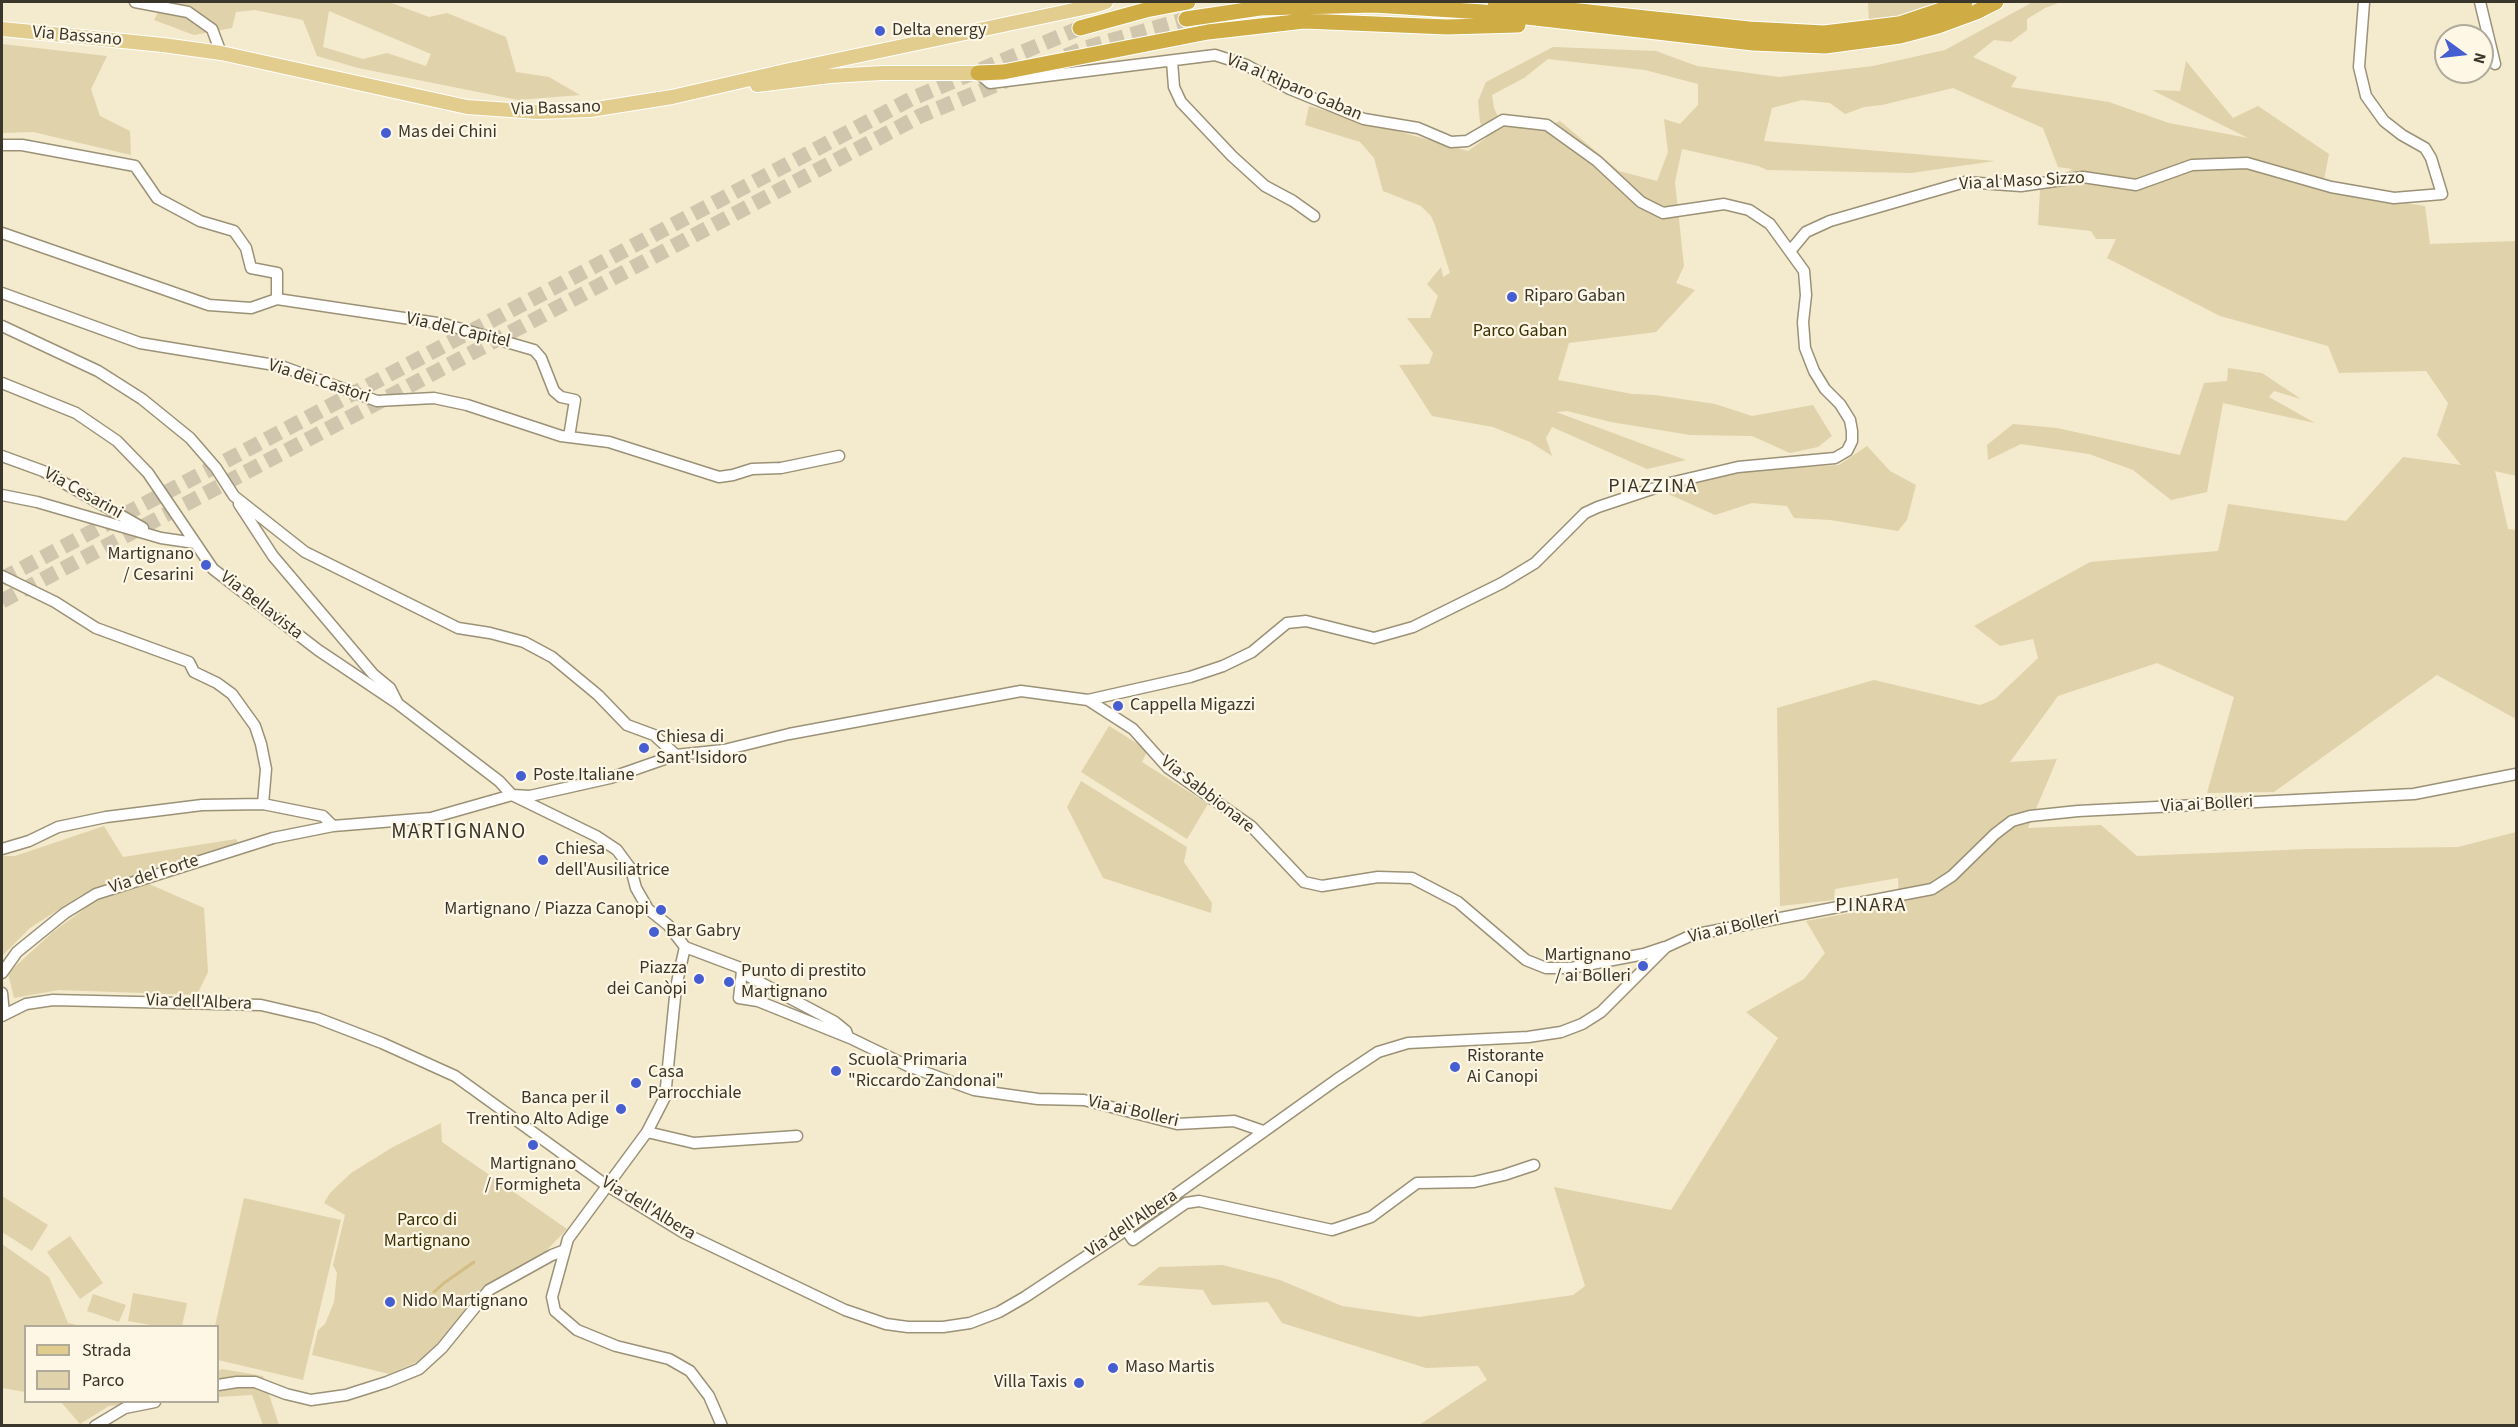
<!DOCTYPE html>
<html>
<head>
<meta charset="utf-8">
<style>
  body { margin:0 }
  #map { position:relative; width:2518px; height:1427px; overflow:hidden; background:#f4eacd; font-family:"Source Sans 3",sans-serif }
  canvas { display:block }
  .frame { position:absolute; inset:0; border:3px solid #3a362b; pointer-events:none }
  .legend { position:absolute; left:24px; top:1325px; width:195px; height:78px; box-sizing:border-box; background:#fef7e6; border:2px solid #b0aa9b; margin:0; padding:8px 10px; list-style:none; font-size:18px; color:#3a362b }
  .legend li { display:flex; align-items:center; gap:12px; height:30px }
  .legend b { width:30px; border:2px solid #b0aa9b }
  .north { position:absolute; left:2434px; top:24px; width:60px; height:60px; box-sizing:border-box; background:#fef7e6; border:2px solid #b0aa9b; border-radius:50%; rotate:105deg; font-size:16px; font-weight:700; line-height:24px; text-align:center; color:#3a362b }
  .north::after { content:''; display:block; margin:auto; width:21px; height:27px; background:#455ed1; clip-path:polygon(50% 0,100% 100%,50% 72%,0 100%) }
</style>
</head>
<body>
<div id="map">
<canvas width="2518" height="1427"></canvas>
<div class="frame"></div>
<ul class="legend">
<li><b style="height:8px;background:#e2cd8f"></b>Strada</li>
<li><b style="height:16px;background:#e0d2aa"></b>Parco</li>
</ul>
<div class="north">N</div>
</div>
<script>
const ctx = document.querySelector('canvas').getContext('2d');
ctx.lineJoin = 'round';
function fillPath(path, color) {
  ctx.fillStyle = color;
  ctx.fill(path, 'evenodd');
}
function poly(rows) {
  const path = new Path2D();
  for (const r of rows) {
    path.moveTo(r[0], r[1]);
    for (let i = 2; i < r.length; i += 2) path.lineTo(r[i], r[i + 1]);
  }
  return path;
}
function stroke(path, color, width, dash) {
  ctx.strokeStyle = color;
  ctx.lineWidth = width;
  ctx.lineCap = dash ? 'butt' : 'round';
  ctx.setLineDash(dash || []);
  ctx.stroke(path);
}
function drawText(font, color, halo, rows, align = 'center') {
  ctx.font = font + ' "Source Sans 3",sans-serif';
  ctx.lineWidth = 4.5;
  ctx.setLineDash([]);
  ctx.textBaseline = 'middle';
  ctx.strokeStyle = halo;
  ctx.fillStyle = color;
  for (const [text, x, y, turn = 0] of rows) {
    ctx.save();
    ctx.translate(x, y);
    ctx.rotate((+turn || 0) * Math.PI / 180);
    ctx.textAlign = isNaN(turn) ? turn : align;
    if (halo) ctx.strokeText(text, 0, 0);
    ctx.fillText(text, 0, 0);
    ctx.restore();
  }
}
fillPath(poly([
  [163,2,389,2,429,17,447,13,506,37,516,72,549,77,580,95,518,100,358,68,317,56,303,20,255,10,236,12,232,28,194,35,154,20],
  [329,11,431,54,426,66,387,53,363,59,323,47],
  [1868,2,1948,2,1899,17,1869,23],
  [2033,2,2061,2,2045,8,2027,19,2027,30,2011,42,1994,40,1973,57,2017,77,2011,87,2109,102,2169,123,2248,138,2152,90,2180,91,2186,61,2233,118,2258,106,2329,154,2322,190,2425,206,2430,244,2516,241,2516,476,2495,471,2508,529,2516,530,2516,719,2437,675,2274,792,2207,793,2234,697,2157,663,2058,696,2010,762,2057,759,2028,828,2101,825,2137,856,2309,849,2458,847,2516,832,2516,1425,1419,1425,1487,1380,1478,1366,1426,1368,1282,1323,1268,1302,1212,1305,1203,1290,1137,1285,1159,1267,1223,1265,1280,1280,1342,1306,1419,1317,1573,1295,1585,1286,1554,1187,1671,1210,1778,1038,1746,1012,1804,979,1825,953,1806,921,1899,904,1898,878,1835,889,1834,900,1780,906,1777,708,1874,680,1980,705,1995,699,2038,658,2033,639,2000,646,1974,626,2090,562,2218,551,2228,504,2346,521,2403,457,2461,465,2437,435,2448,403,2426,371,2339,373,2328,346,2220,316,2107,258,2116,239,2096,239,2091,231,2038,225,2040,190,2072,169,2058,167,2043,128,1953,88,1882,105,1864,107,1845,114,1830,103,1802,100,1772,108,1764,141,1995,161,1911,173,1767,170,1758,166,1682,149,1675,182,1684,266,1676,283,1695,290,1656,332,1569,343,1558,380,1632,394,1655,395,1715,404,1752,416,1813,405,1832,436,1818,447,1790,453,1752,436,1690,435,1611,422,1567,411,1556,412,1686,460,1647,469,1552,427,1546,438,1552,456,1530,442,1493,427,1432,416,1399,365,1429,364,1433,353,1407,318,1430,318,1438,296,1427,284,1441,267,1443,277,1450,273,1435,225,1431,216,1421,206,1383,191,1374,158,1360,142,1305,125,1309,106,1468,151,1486,138,1480,122,1478,101,1486,82,1553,47,1656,51,1697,66,1779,77,1873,66,1945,50],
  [1548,59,1645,70,1698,84,1698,105,1680,124,1664,119,1668,152,1657,181,1619,171,1560,121,1539,130,1502,125,1494,108,1492,95,1524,78],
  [2,44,107,56,91,89,100,116,130,131,131,155,33,132,2,133],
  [2228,368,2262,373,2301,399,2274,391,2269,397,2315,423,2223,403,2207,492,2171,500,2133,470,2089,454,2021,444,1988,460,1987,445,2013,424,2057,428,2180,455,2204,383,2227,381],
  [1867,446,1890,471,1916,485,1907,520,1898,531,1830,520,1794,518,1787,506,1752,503,1715,515,1664,492,1738,471,1839,465],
  [1109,726,1148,750,1142,762,1208,804,1187,839,1081,772],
  [1081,781,1187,847,1184,862,1212,903,1211,913,1103,878,1067,807],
  [104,826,123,857,236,839,239,844,81,895,30,928,2,956,2,856,15,856],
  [149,884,204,908,208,972,197,995,59,990,14,998,8,973,53,932,95,901],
  [441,1123,442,1142,567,1229,545,1252,495,1282,470,1305,424,1359,389,1374,312,1355,318,1330,325,1324,334,1302,337,1273,333,1265,345,1215,324,1203,330,1193,351,1173,393,1147],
  [2,1196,48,1225,32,1251,2,1232],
  [244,1198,341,1220,303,1380,218,1360,218,1326,215,1326],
  [70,1236,103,1283,80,1299,47,1252],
  [2,1244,49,1277,68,1323,81,1326,26,1326,25,1392,2,1388],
  [133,1293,187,1303,182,1326,157,1326,128,1321],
  [93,1294,126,1305,119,1322,87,1311],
  [222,1369,263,1376,279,1425,263,1425,252,1395,218,1397,218,1371],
  [61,1402,164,1402,109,1406,80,1424]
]), '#e0d2aa');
stroke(poly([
  [434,1292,444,1283,474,1262]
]), '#d3bd84', 3);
stroke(poly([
  [1066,56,1085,48,1186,19],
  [2,579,911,99,1080,28],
  [2,601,920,116,1005,81]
]), '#cfc6ad', 15, [15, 8]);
const minor = poly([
  [135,2,188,12,212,29,221,53],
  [2480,2,2495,64],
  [1172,61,1174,87,1181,102,1232,156,1265,186,1293,201,1314,216],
  [978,73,990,83,1215,55,1246,65,1290,89,1364,119,1418,128,1451,142,1467,141,1503,120,1547,125,1597,161,1641,202,1663,213,1724,204,1749,210,1770,224,1804,271,1806,295,1803,322,1805,348,1814,371,1825,389,1840,404,1850,420,1852,431,1852,441,1847,451,1835,458,1738,467,1670,483,1598,507,1585,513,1535,563,1502,583,1413,627,1374,638,1306,621,1287,623,1252,652,1223,666,1190,677,1088,700],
  [2,145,22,145,135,166,157,198,200,221,234,231,246,248,251,268,277,273,277,299],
  [2,233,209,305,251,308,277,299,444,324,534,350,541,358,554,391,561,397,575,400,569,437],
  [1791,250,1806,232,1830,221,1965,182,2021,186,2083,177,2136,185,2192,165,2247,163,2331,187,2394,198,2442,194,2431,158,2425,148,2402,135,2384,121,2366,96,2359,67,2364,2],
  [2,293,140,343,281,366,377,401,434,398,467,405,561,436,609,442,719,477,733,475,752,469,781,468,839,456],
  [2,326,98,371,142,399,190,438,216,468,234,496,305,552,458,628,490,633,524,642,552,657,598,695,627,725,654,735,676,755],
  [2,383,76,413,117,441,148,473,213,569,318,650,397,703,499,781,512,795,596,836,617,850,631,869,636,888,648,909,668,925,685,947,738,967,750,977,835,1022,846,1031,848,1037],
  [2,456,43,471,143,528],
  [2,495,37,502,161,538,195,543],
  [239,504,273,556,373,674,390,688,397,702],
  [2,576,55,602,96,628,189,662,194,672,217,683,232,694,255,726,261,744,266,769,263,804],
  [2,849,29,841,58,827,106,817,202,805,263,804,323,816,333,826],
  [685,947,676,987,665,1097,647,1132,568,1239,552,1297,555,1311,577,1330,616,1346,669,1359,690,1371,709,1396,722,1426],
  [742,971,739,998,758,1001,850,1038,908,1066,974,1090,1038,1099,1084,1100,1177,1124,1234,1121,1263,1131],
  [2,973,17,952,65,913,96,894,273,838,333,826,431,818,512,795,530,796,610,778,676,755,724,750,789,734,1021,691,1088,700,1133,729,1168,768,1251,826,1304,882,1322,886,1378,877,1412,878,1458,902,1526,960,1546,968,1571,968,1644,954,1665,947],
  [2,993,4,1014],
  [2,1016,26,1004,53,1000,261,1005,317,1018,382,1043,455,1076,606,1185,684,1233,845,1310,886,1324,908,1327,943,1327,970,1323,999,1312,1025,1297,1126,1230,1336,1080,1378,1052,1408,1043,1528,1037,1561,1032,1582,1024,1601,1012,1666,947,1692,935,1932,889,1952,876,1995,834,2012,821,2030,816,2078,811,2414,794,2516,774],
  [647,1132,694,1143,797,1136],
  [1126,1230,1133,1240,1186,1203,1199,1201,1332,1230,1371,1217,1417,1183,1474,1182,1504,1175,1534,1165],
  [218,1385,237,1382,255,1382,286,1394,311,1400,346,1395,387,1382,419,1369,442,1348,489,1290,552,1255,565,1250],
  [95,1426,125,1408,155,1402]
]);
const major = poly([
  [2,29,163,45,221,53,467,107,538,112,590,110,672,97,785,71,1093,6,1106,2],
  [757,85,830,76,882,73,978,73]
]);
const highway = poly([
  [1495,2,1749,29,1824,33,1899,24,1965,2],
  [1186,19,1260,8,1374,5,1483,12,1753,43,1825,46,1900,36,1938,26,1976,12,1996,2],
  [1080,28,1146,10,1188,2],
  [978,73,1003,72,1208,32,1304,21,1447,27,1518,25]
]);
stroke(minor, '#9b9177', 13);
stroke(major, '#fff', 16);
stroke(highway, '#fff', 17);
stroke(minor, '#fff', 10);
stroke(major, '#e2cd8f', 14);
stroke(highway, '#cfac44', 15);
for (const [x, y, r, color] of [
  [880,31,6,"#455ed1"],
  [386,133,6,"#455ed1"],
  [1512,297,6,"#455ed1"],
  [206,565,6,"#455ed1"],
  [1118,706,6,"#455ed1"],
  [644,748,6,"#455ed1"],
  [521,776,6,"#455ed1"],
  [543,860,6,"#455ed1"],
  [661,910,6,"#455ed1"],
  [654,932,6,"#455ed1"],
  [1643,966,6,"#455ed1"],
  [699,979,6,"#455ed1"],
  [729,982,6,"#455ed1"],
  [1455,1067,6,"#455ed1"],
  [836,1071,6,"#455ed1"],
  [636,1083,6,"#455ed1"],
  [621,1109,6,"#455ed1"],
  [533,1145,6,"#455ed1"],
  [390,1302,6,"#455ed1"],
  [1113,1368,6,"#455ed1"],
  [1079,1383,6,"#455ed1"]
]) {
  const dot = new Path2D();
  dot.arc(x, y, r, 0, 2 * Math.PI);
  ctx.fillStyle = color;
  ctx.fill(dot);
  stroke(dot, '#fef7e6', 2);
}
drawText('18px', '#3a362b', '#fef7e6', [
  ["Delta energy",892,31],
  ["Mas dei Chini",398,133],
  ["Riparo Gaban",1524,297],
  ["Martignano",194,555,"right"],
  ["/ Cesarini",194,576,"right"],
  ["Cappella Migazzi",1130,706],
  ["Chiesa di",656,738],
  ["Sant'Isidoro",656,759],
  ["Poste Italiane",533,776],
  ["Chiesa",555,850],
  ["dell'Ausiliatrice",555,871],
  ["Martignano / Piazza Canopi",649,910,"right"],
  ["Bar Gabry",666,932],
  ["Martignano",1631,956,"right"],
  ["/ ai Bolleri",1631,977,"right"],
  ["Piazza",687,969,"right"],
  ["dei Canòpi",687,990,"right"],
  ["Punto di prestito",741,972],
  ["Martignano",741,993],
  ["Ristorante",1467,1057],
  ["Ai Canopi",1467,1078],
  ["Scuola Primaria",848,1061],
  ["\"Riccardo Zandonai\"",848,1082],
  ["Casa",648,1073],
  ["Parrocchiale",648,1094],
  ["Banca per il",609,1099,"right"],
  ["Trentino Alto Adige",609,1120,"right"],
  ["Martignano",533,1165,"center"],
  ["/ Formigheta",533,1186,"center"],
  ["Nido Martignano",402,1302],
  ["Maso Martis",1125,1368],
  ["Villa Taxis",1067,1383,"right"]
], 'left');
drawText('18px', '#3a362b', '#fef7e6', [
  ["Via Bassano",77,37,5],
  ["Via al Riparo Gaban",1294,88,23],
  ["Via Bassano",556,109,-2],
  ["Via al Maso Sizzo",2022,182,-3],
  ["Via del Capitel",458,331,13],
  ["Via dei Castori",319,382,18],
  ["Via Cesarini",83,494,29],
  ["Via Bellavista",261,606,38],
  ["Via Sabbionare",1207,795,38],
  ["Via ai Bolleri",2207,805,-3],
  ["Via del Forte",154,875,-18],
  ["Via ai Bolleri",1734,928,-13],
  ["Via dell'Albera",199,1003,2],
  ["Via ai Bolleri",1133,1112,13],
  ["Via dell'Albera",648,1209,31],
  ["Via dell'Albera",1132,1224,-34]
]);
drawText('18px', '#3d2e00', '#fef7e6', [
  ["Parco Gaban",1520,332],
  ["Parco di",427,1221],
  ["Martignano",427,1242]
]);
ctx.letterSpacing = '1.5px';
drawText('20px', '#3a362b', '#fef7e6', [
  ["PIAZZINA",1653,488],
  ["PINARA",1871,907]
]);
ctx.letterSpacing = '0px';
ctx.letterSpacing = '1.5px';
drawText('21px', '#3a362b', '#fef7e6', [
  ["MARTIGNANO",459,833]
]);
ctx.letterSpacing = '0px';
</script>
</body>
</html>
